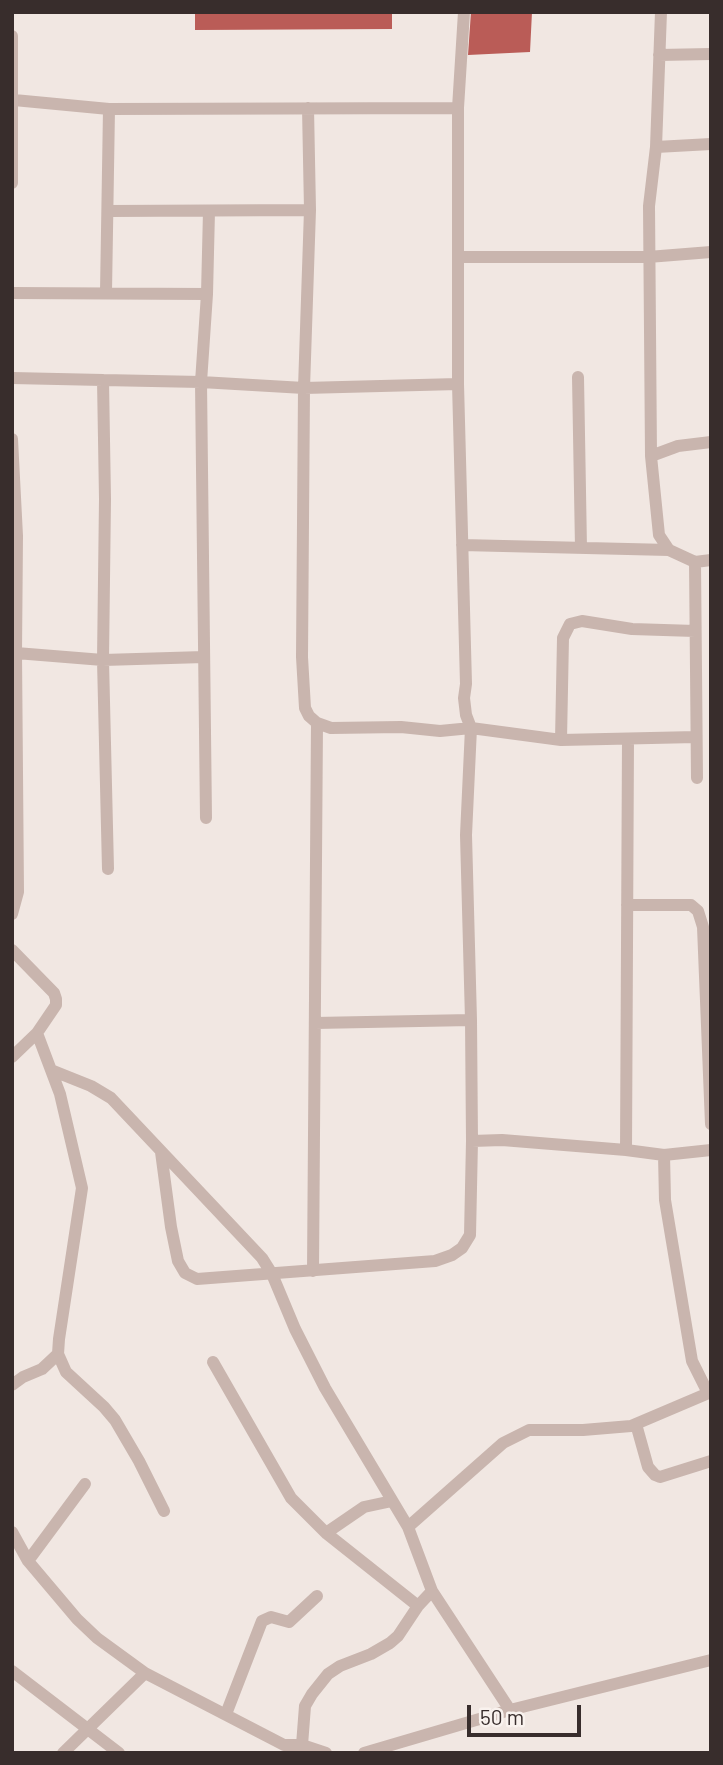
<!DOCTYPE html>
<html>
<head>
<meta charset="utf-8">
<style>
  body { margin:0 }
  #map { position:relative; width:723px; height:1765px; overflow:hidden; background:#f1e7e2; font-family:Barlow,sans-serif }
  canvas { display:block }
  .frame { position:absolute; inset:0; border:14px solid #382d2c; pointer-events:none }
  .scale { position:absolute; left:467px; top:1705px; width:114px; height:32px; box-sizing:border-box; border:4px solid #382d2c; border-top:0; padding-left:9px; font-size:21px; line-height:24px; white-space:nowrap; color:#382d2c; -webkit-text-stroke:5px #f9f2ee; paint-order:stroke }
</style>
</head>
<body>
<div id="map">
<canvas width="723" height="1765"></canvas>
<div class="frame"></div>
<div class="scale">50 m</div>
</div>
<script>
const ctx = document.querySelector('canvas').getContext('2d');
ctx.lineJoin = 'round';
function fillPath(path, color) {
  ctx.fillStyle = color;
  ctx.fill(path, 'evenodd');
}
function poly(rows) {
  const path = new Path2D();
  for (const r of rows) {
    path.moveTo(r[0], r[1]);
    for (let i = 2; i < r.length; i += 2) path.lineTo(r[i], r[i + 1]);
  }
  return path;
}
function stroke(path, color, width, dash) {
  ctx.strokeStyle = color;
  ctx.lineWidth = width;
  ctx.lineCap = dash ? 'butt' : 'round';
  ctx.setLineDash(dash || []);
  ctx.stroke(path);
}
fillPath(poly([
  [195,12,392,12,392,29,195,30],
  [471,12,532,12,530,52,468,55]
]), '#ba5c57');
stroke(poly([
  [661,12,656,147,649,206,651,456,659,535,669,550,695,562,697,778],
  [12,36,12,183],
  [659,55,711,54],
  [14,100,109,109,458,108],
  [308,108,310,210,304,388,302,657,305,708,309,716,317,723,331,728,401,727,440,731,471,728,561,740,696,737],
  [656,147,711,144],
  [109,211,310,210],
  [458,257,648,257,711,252],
  [106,292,109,109],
  [12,293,207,294,201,382,206,818],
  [207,294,209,211],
  [578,377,581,548],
  [12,378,103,380],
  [12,439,17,536,16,653,18,892,12,914],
  [651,456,678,446,711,442],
  [462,545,669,550],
  [695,562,711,560],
  [16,653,103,660,105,499,103,380,201,382,304,388,458,384],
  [561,740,563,638,570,624,582,621,632,629,695,631],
  [108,869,103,660,204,657],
  [627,905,691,905,698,911,703,927,711,1124],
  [12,950,54,993,56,999,56,1005,37,1033,12,1057],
  [315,1023,471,1020],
  [37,1033,60,1094,82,1188,59,1339,58,1354,66,1372,104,1407,115,1420,139,1461,164,1511],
  [51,1070,91,1086,111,1098,262,1258,272,1274,295,1329,325,1388,408,1527,432,1591,510,1710],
  [472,1141,502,1140,626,1150,664,1155,665,1200,692,1361,708,1393],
  [626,1150,628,739],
  [161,1152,171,1227,178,1261,185,1273,197,1279,435,1261,452,1255,462,1248,470,1235,472,1141,471,1020,466,835,471,728,466,715,464,698,466,684,458,384,458,108,464,12],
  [664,1155,711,1150],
  [313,1271,317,723],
  [213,1362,291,1498,326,1533,418,1606],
  [12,1385,23,1377,42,1369,58,1354],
  [636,1424,648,1467,655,1475,660,1477,711,1461],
  [408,1527,503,1443,529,1430,583,1430,631,1426,711,1392],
  [12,1532,28,1561,77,1619,97,1638,145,1673,284,1745,302,1745,326,1753],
  [326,1533,364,1507,392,1501],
  [28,1561,85,1484],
  [12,1671,119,1753],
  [226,1714,262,1621,271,1617,289,1622,317,1596],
  [302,1745,305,1706,312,1694,328,1674,340,1666,371,1654,390,1643,398,1636,418,1606,432,1591],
  [63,1753,145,1673],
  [364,1753,510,1710,711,1660]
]), '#c9b5ae', 12);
</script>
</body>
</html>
